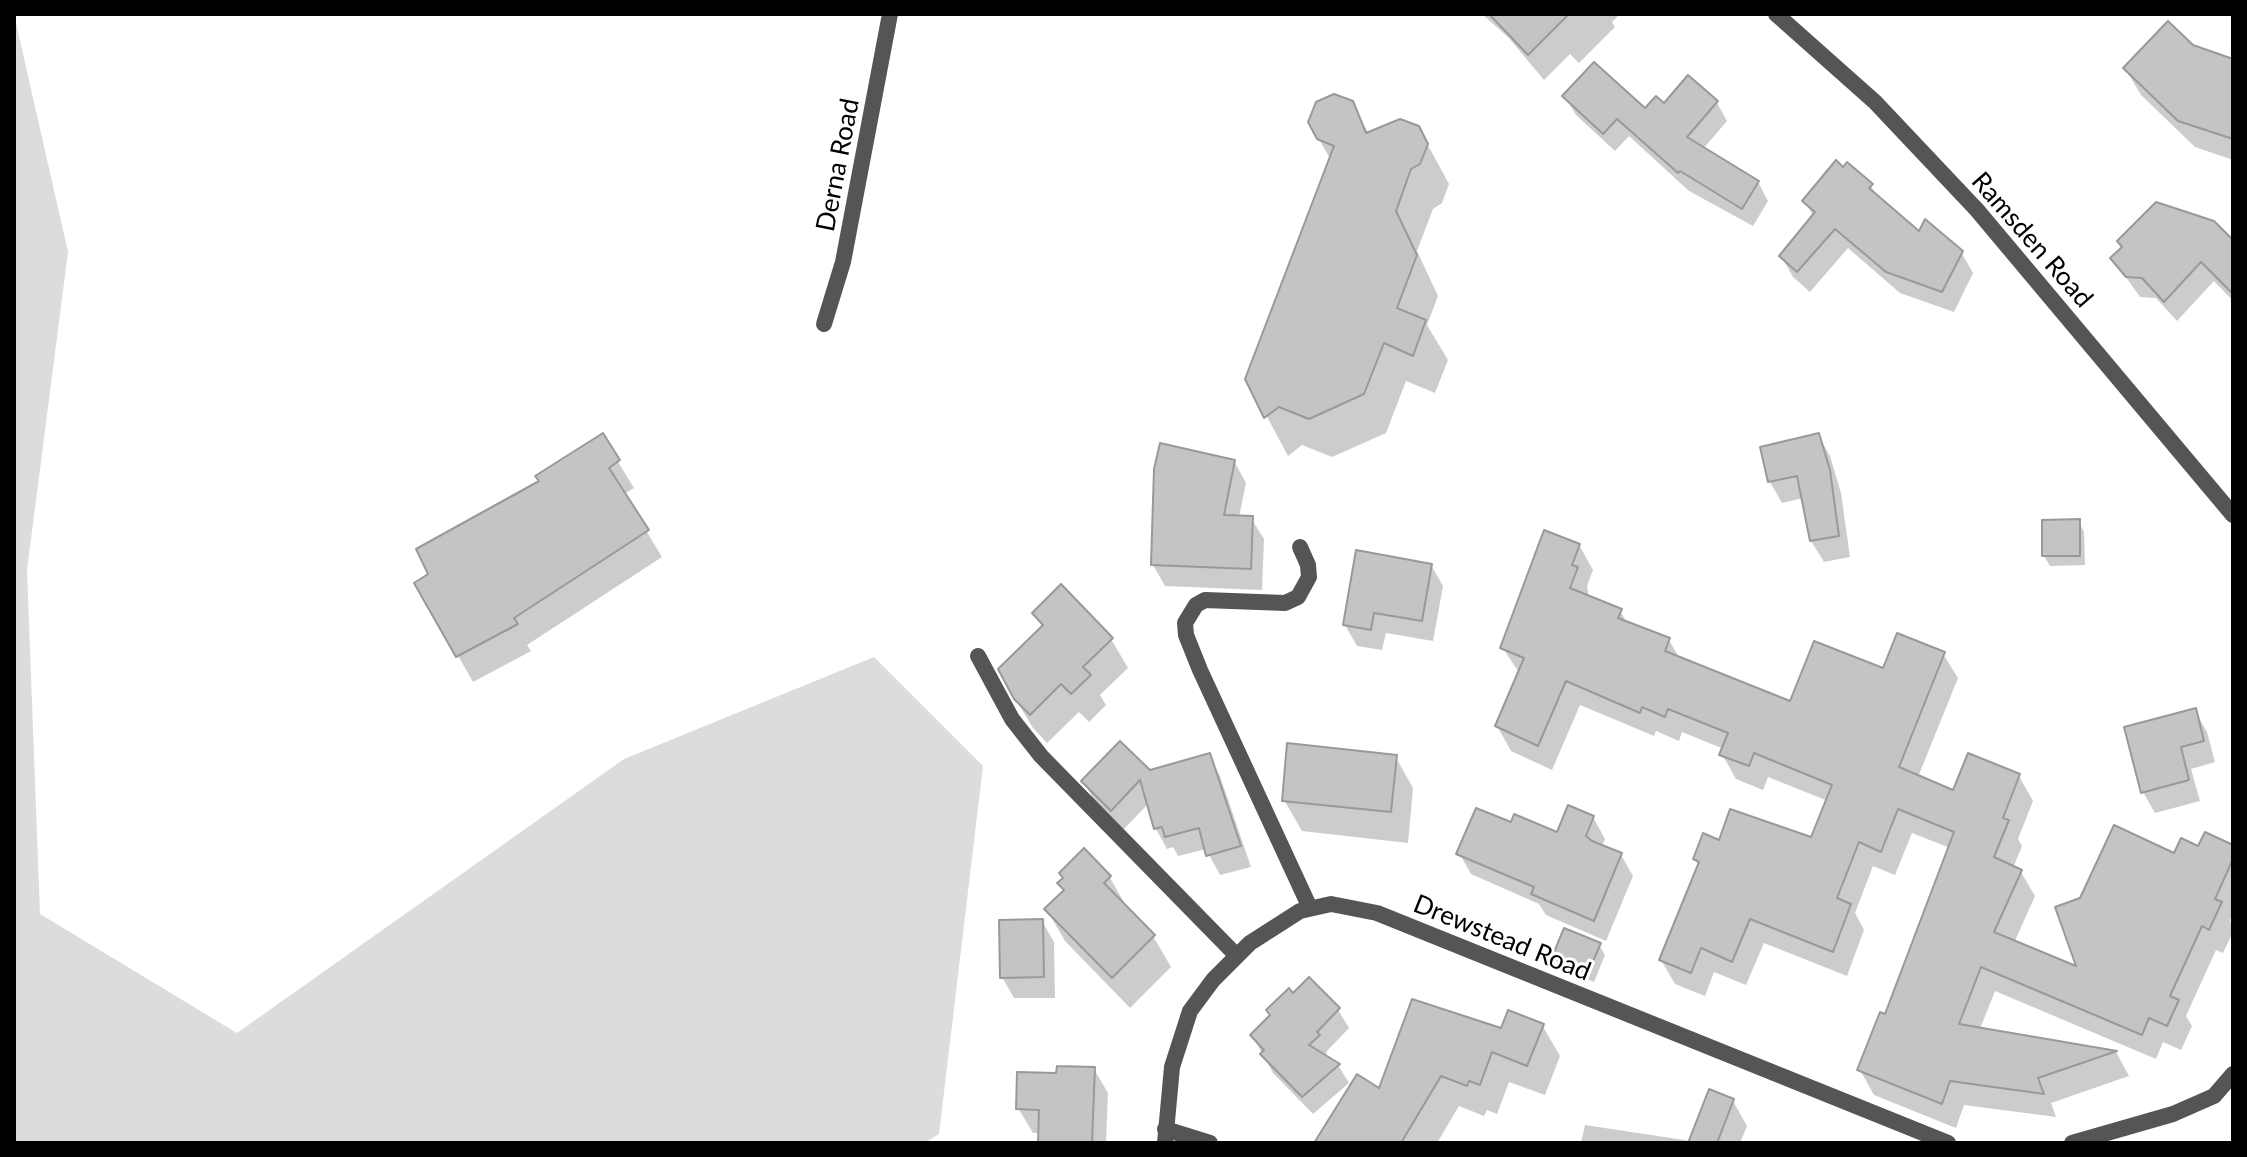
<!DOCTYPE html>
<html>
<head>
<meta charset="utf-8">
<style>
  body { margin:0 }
  #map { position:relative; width:2247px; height:1157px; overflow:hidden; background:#fff; font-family:Lato,sans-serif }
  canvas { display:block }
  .frame { position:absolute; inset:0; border:16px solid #000; pointer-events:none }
</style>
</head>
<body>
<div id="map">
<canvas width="2247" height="1157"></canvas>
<div class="frame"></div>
</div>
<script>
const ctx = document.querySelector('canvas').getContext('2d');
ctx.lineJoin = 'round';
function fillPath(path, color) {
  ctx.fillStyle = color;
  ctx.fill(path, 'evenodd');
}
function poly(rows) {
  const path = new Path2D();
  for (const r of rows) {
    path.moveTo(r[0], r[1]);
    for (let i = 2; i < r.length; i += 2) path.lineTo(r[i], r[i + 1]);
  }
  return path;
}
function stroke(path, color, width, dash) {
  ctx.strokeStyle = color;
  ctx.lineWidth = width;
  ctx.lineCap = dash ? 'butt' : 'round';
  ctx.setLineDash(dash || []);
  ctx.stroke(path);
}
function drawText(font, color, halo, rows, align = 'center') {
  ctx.font = font + ' Lato,sans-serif';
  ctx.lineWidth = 6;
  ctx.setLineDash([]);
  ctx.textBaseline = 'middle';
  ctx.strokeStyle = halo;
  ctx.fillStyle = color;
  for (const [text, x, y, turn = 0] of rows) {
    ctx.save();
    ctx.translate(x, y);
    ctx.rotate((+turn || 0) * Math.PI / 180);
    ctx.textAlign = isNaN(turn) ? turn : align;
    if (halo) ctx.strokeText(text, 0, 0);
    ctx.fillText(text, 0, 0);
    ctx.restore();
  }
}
fillPath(poly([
  [14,14,68,252,27,570,40,914,237,1033,624,759,874,657,983,766,939,1134,925,1143,14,1143]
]), '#dcdcdc');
fillPath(poly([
  [1482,14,1620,14,1612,22,1615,27,1579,63,1570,54,1544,80,1509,38],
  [2192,47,2233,61,2233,160,2195,147,2141,95,2125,68],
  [1688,78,1717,103,1727,121,1703,149,1758,182,1768,201,1753,226,1689,191,1629,136,1615,151,1576,115,1565,97,1645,111,1664,106],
  [1351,103,1369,134,1418,127,1449,184,1442,203,1433,209,1417,251,1438,296,1427,325,1448,360,1435,393,1406,381,1386,433,1332,457,1302,445,1288,456,1247,379,1331,160,1318,138],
  [1871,186,1879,200,1919,234,1961,252,1973,273,1954,312,1900,293,1848,248,1810,292,1793,277,1781,256,1814,217,1804,201],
  [2233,242,2233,301,2214,281,2177,321,2156,298,2140,297,2113,259],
  [1818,435,1830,456,1841,493,1850,557,1824,562,1811,541,1803,498,1782,503,1770,482,1762,448],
  [602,436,634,488,624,494,662,557,527,645,531,651,473,682,417,583],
  [1234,461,1246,483,1239,517,1251,518,1264,539,1262,590,1165,586,1153,565],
  [2079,522,2084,532,2085,565,2050,566,2044,556],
  [1579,545,1593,570,1587,586,1589,598,1620,611,1628,624,1669,640,1680,659,1792,703,1943,654,1958,678,1918,777,1954,792,2019,776,2033,801,2018,839,2022,846,2013,868,2021,872,2035,896,2014,943,2080,970,2175,856,2199,849,2233,847,2233,913,2230,920,2233,932,2223,953,2216,950,2186,1016,2192,1026,2181,1050,2163,1042,2156,1059,1995,991,1980,1029,2116,1052,2129,1076,2051,1103,2056,1117,1964,1105,1956,1128,1874,1095,1860,1070,1886,1016,1950,848,1912,833,1895,875,1873,866,1855,913,1864,930,1847,976,1764,943,1746,985,1714,972,1705,996,1675,984,1661,960,1699,866,1695,859,1720,843,1813,840,1828,801,1768,777,1763,790,1736,779,1722,754,1724,749,1682,732,1679,741,1656,731,1654,736,1580,705,1552,770,1511,751,1497,726,1520,674,1502,647],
  [1431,565,1443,586,1433,641,1386,633,1382,650,1357,646,1345,625],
  [1034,614,1111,639,1128,668,1100,695,1106,705,1089,722,1079,712,1047,743,1033,728,1015,698,1043,628],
  [2195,711,2207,732,2215,762,2191,769,2200,801,2155,813,2143,792,2126,729],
  [1209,756,1220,776,1251,867,1220,875,1206,849,1178,856,1173,847,1167,849,1156,829,1149,803,1123,830,1095,802,1084,782,1150,772],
  [1395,756,1413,788,1408,843,1302,831,1284,800],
  [1593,817,1605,839,1602,846,1621,855,1633,876,1606,941,1546,915,1539,904,1471,874,1459,853,1512,825,1558,835],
  [1084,851,1110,878,1128,909,1153,936,1171,967,1130,1008,1065,941,1047,910,1065,892,1060,884],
  [1042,921,1054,942,1055,998,1014,998,1002,977],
  [1599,945,1605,955,1594,982,1560,967,1554,957],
  [1309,980,1338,1010,1349,1028,1327,1051,1326,1057,1338,1065,1349,1083,1313,1114,1273,1073,1252,1035],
  [1542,1025,1560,1056,1545,1095,1509,1082,1497,1114,1487,1110,1484,1116,1459,1106,1437,1143,1316,1143,1380,1091,1502,1030],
  [1094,1069,1108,1093,1106,1143,1040,1143,1040,1133,1033,1133,1018,1108,1058,1075],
  [1733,1101,1747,1126,1740,1143,1581,1143,1585,1125,1691,1141]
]), '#0003');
const building = poly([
  [1489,14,1569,14,1528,55,1489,14],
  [2168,21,2193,45,2233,59,2233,139,2178,121,2123,68,2168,21],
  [1594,62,1645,108,1656,96,1664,103,1688,75,1718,101,1687,137,1759,181,1742,209,1680,171,1678,173,1617,119,1603,134,1562,96,1594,62],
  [1334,94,1353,101,1366,133,1400,119,1419,126,1428,144,1420,164,1411,169,1396,211,1417,255,1397,308,1426,320,1413,356,1384,343,1364,394,1309,419,1279,407,1264,418,1245,379,1334,146,1317,139,1308,122,1316,102,1334,94],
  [1836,160,1843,167,1847,162,1873,184,1869,188,1919,231,1925,219,1963,251,1942,292,1886,272,1835,229,1797,272,1779,256,1815,212,1802,201,1836,160],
  [2156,202,2214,221,2233,240,2233,294,2201,262,2164,302,2142,278,2126,277,2110,258,2122,247,2117,241,2156,202],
  [603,433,620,460,609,468,649,530,514,618,518,624,456,657,414,583,428,574,416,549,539,481,535,476,603,433],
  [1819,433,1830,470,1839,536,1810,541,1797,476,1768,482,1760,447,1819,433],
  [1160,443,1235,460,1224,515,1253,516,1251,569,1151,565,1154,469,1160,443],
  [2080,519,2080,556,2042,556,2042,520,2080,519],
  [1544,530,1580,544,1572,565,1578,567,1570,588,1622,609,1618,618,1670,638,1665,651,1790,701,1814,641,1883,668,1897,633,1945,652,1899,767,1953,790,1968,753,2020,774,2003,818,2009,820,1994,857,2022,870,1994,932,2076,966,2055,907,2080,898,2114,825,2174,853,2181,838,2198,846,2205,832,2233,845,2233,859,2215,899,2222,902,2209,930,2202,926,2170,996,2179,1000,2167,1026,2149,1018,2142,1035,1981,967,1959,1024,2117,1051,2038,1078,2044,1094,1950,1081,1942,1104,1857,1070,1880,1012,1885,1014,1954,832,1898,809,1881,852,1859,842,1837,898,1851,904,1833,952,1750,919,1732,962,1701,948,1691,973,1659,960,1699,862,1693,859,1703,833,1719,840,1730,809,1811,837,1832,785,1754,753,1749,766,1719,755,1728,733,1668,709,1665,717,1642,707,1640,713,1566,681,1538,746,1495,726,1524,658,1500,648,1544,530],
  [1356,550,1432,564,1422,621,1374,613,1371,630,1343,625,1356,550],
  [1061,584,1113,638,1083,667,1091,675,1071,694,1061,684,1030,715,1014,699,998,669,1043,625,1032,613,1061,584],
  [2196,708,2204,741,2181,747,2189,780,2141,793,2124,727,2196,708],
  [1120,741,1150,770,1210,753,1241,846,1206,856,1199,828,1165,837,1162,827,1154,829,1140,780,1111,811,1081,781,1120,741],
  [1287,743,1397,755,1391,812,1282,801,1287,743],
  [1568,805,1594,816,1586,836,1592,841,1622,853,1594,921,1531,894,1534,887,1456,854,1476,808,1511,822,1514,814,1557,832,1568,805],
  [1084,848,1111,876,1104,883,1155,935,1112,978,1044,909,1064,890,1057,883,1063,878,1059,873,1084,848],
  [1043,919,1044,977,1000,978,999,920,1043,919],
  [1564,928,1601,943,1588,973,1552,957,1564,928],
  [1309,977,1340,1008,1317,1032,1320,1035,1309,1045,1340,1064,1302,1097,1260,1054,1264,1050,1250,1035,1270,1015,1266,1010,1289,988,1293,993,1309,977],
  [1412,999,1501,1028,1508,1010,1544,1024,1527,1066,1492,1052,1480,1085,1469,1081,1467,1086,1441,1076,1401,1143,1314,1143,1357,1074,1379,1088,1412,999],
  [1057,1066,1095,1067,1092,1143,1038,1143,1039,1110,1016,1109,1017,1072,1056,1073,1057,1066],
  [1709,1089,1734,1099,1717,1143,1688,1143,1709,1089]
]);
fillPath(building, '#c4c4c4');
stroke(building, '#999', 2);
stroke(poly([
  [1776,14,1875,102,1977,210,2233,515],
  [824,324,843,262,890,14],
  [1300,547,1308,565,1309,577,1298,597,1285,603,1205,600,1196,605,1185,623,1186,635,1200,670,1310,908],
  [978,656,1012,719,1041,756,1237,956],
  [1165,1129,1210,1143],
  [1165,1143,1172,1067,1190,1011,1213,980,1250,943,1300,911,1331,904,1377,913,1948,1143],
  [2072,1143,2173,1114,2214,1096,2233,1074]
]), '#555', 16);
drawText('26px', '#000', '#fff', [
  ["Derna Road",838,165,-79],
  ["Ramsden Road",2032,240,49],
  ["Drewstead Road",1502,938,22]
]);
</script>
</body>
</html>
